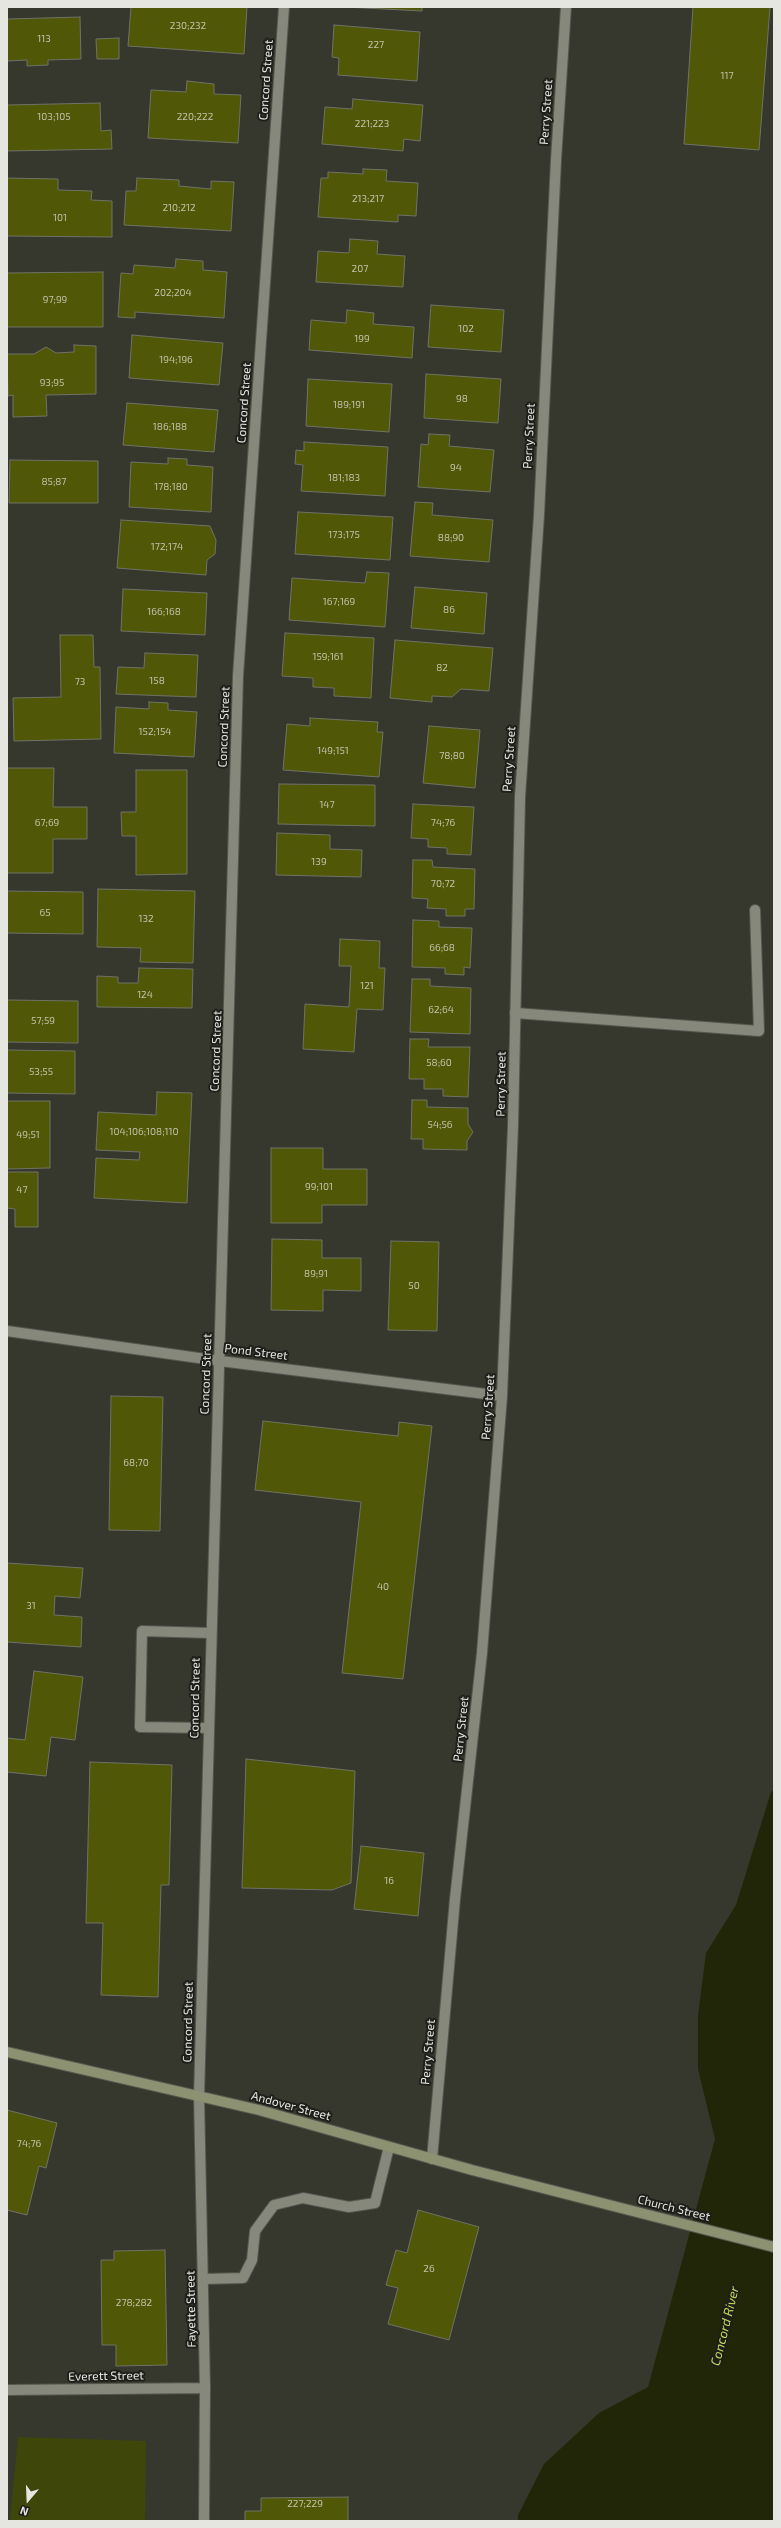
<!DOCTYPE html>
<html>
<head>
<meta charset="utf-8">
<style>
  body { margin:0 }
  #map { position:relative; width:781px; height:2528px; overflow:hidden; background:#36382d; font-family:"Exo 2",sans-serif }
  canvas { display:block }
  .frame { position:absolute; inset:0; border:8px solid #e5e6df; pointer-events:none }
  .north { position:absolute; left:8px; top:2480px; width:40px; height:40px; -webkit-text-stroke:3px #1e1f1a; paint-order:stroke; rotate:199deg; font-size:11px; font-weight:700; line-height:16px; text-align:center; color:#e5e6df }
  .north::after { content:''; display:block; margin:auto; width:14px; height:18px; background:#e5e6df; clip-path:polygon(50% 0,100% 100%,50% 72%,0 100%) }
</style>
</head>
<body>
<div id="map">
<canvas width="781" height="2528"></canvas>
<div class="frame"></div>
<div class="north">N</div>
</div>
<script>
const ctx = document.querySelector('canvas').getContext('2d');
ctx.lineJoin = 'round';
function fillPath(path, color) {
  ctx.fillStyle = color;
  ctx.fill(path, 'evenodd');
}
function poly(rows) {
  const path = new Path2D();
  for (const r of rows) {
    path.moveTo(r[0], r[1]);
    for (let i = 2; i < r.length; i += 2) path.lineTo(r[i], r[i + 1]);
  }
  return path;
}
function stroke(path, color, width, dash) {
  ctx.strokeStyle = color;
  ctx.lineWidth = width;
  ctx.lineCap = dash ? 'butt' : 'round';
  ctx.setLineDash(dash || []);
  ctx.stroke(path);
}
function drawText(font, color, halo, rows, align = 'center') {
  ctx.font = font + ' "Exo 2",sans-serif';
  ctx.lineWidth = 4;
  ctx.setLineDash([]);
  ctx.textBaseline = 'middle';
  ctx.strokeStyle = halo;
  ctx.fillStyle = color;
  for (const [text, x, y, turn = 0] of rows) {
    ctx.save();
    ctx.translate(x, y);
    ctx.rotate((+turn || 0) * Math.PI / 180);
    ctx.textAlign = isNaN(turn) ? turn : align;
    if (halo) ctx.strokeText(text, 0, 0);
    ctx.fillText(text, 0, 0);
    ctx.restore();
  }
}
fillPath(poly([
  [18,2437,146,2441,145,2521,10,2521]
]), '#3f460a');
fillPath(poly([
  [774,1789,774,2521,518,2521,518,2515,544,2464,599,2413,648,2387,715,2139,698,2069,698,2015,706,1953,736,1905,771,1792]
]), '#222608');
const building = poly([
  [131,7,247,7,244,54,128,46,131,7],
  [345,7,422,7,422,11,345,7],
  [693,7,770,7,759,150,684,144,693,7],
  [80,17,81,59,48,60,48,65,27,66,27,60,7,61,7,19,80,17],
  [334,25,420,32,417,81,338,75,339,58,332,57,334,25],
  [119,38,119,59,97,59,96,39,119,38],
  [187,81,214,84,214,94,241,95,238,143,148,138,151,90,186,92,187,81],
  [353,99,423,105,420,141,404,139,403,151,322,144,325,107,352,109,353,99],
  [100,103,101,131,111,130,112,149,7,151,7,105,100,103],
  [363,169,387,170,386,181,418,183,416,216,398,215,398,222,318,217,321,178,328,178,328,172,363,174,363,169],
  [7,178,58,179,58,190,92,191,91,200,112,201,112,237,7,236,7,178],
  [137,178,179,180,179,186,211,189,211,181,234,182,231,231,124,225,126,191,136,191,137,178],
  [350,239,378,241,377,254,405,256,403,287,316,282,318,251,349,253,350,239],
  [176,259,203,261,203,270,227,272,224,318,135,312,135,318,118,317,121,273,133,274,134,265,175,268,176,259],
  [103,272,103,327,7,327,7,273,103,272],
  [431,305,504,310,501,352,428,347,431,305],
  [347,310,374,313,373,324,414,327,412,358,309,350,311,320,346,323,347,310],
  [132,335,223,343,219,385,129,378,132,335],
  [74,345,96,346,96,394,46,395,47,416,13,417,13,395,8,396,7,354,34,354,46,347,56,353,74,352,74,345],
  [426,374,501,379,498,423,424,418,426,374],
  [308,379,392,384,389,432,306,426,308,379],
  [127,403,218,410,214,452,123,445,127,403],
  [429,434,450,435,449,446,494,450,490,492,418,487,421,444,428,445,429,434],
  [304,442,388,447,385,496,301,491,303,465,295,464,296,450,304,451,304,442],
  [168,458,187,459,187,465,213,467,211,512,129,507,131,462,168,464,168,458],
  [10,460,98,461,98,503,9,503,10,460],
  [415,502,433,503,432,515,493,520,489,562,410,556,415,502],
  [298,512,393,517,390,560,295,554,298,512],
  [121,520,210,526,216,540,215,554,207,560,206,575,117,568,121,520],
  [367,572,389,573,385,627,289,620,292,578,365,583,367,572],
  [415,587,487,593,484,634,411,628,415,587],
  [123,589,207,593,205,635,121,631,123,589],
  [285,633,374,638,371,698,334,696,334,688,313,687,313,678,282,676,285,633],
  [60,635,93,635,94,667,100,667,101,739,14,741,13,698,61,697,60,635],
  [395,640,493,648,489,691,461,689,452,697,432,696,432,702,390,698,395,640],
  [145,653,198,655,196,697,116,694,118,667,144,668,145,653],
  [149,702,168,703,168,710,197,712,194,757,114,753,116,707,149,709,149,702],
  [310,718,378,722,377,732,383,732,379,777,283,770,287,724,310,726,310,718],
  [429,726,480,730,475,788,423,783,429,726],
  [7,768,54,768,53,807,87,807,87,839,53,839,53,873,7,873,7,768],
  [136,770,187,770,187,874,136,875,136,836,122,836,121,812,136,812,136,770],
  [279,784,375,785,375,826,278,824,279,784],
  [413,804,474,807,471,855,447,854,447,848,428,847,428,839,411,838,413,804],
  [277,833,330,835,330,849,362,850,361,877,276,875,277,833],
  [413,860,432,860,433,867,475,869,474,909,465,909,465,916,446,916,446,909,427,908,428,899,412,898,413,860],
  [98,889,195,891,193,963,140,962,141,948,97,947,98,889],
  [7,891,83,892,83,934,7,933,7,891],
  [413,920,439,921,439,927,472,928,470,968,464,967,464,975,445,974,445,968,412,967,413,920],
  [340,939,380,941,379,968,385,968,383,1010,357,1009,354,1052,303,1049,305,1004,349,1007,351,966,339,966,340,939],
  [139,968,193,969,192,1008,97,1007,97,976,118,977,118,983,138,983,139,968],
  [412,979,430,979,430,986,471,988,470,1034,410,1032,412,979],
  [7,1000,78,1001,78,1043,7,1042,7,1000],
  [410,1039,429,1039,428,1047,470,1047,468,1097,443,1096,443,1089,424,1089,424,1079,409,1079,410,1039],
  [7,1050,75,1051,75,1094,7,1093,7,1050],
  [157,1092,192,1093,187,1203,94,1198,96,1158,139,1160,140,1152,96,1150,98,1112,156,1115,157,1092],
  [412,1100,427,1100,427,1107,468,1108,468,1124,473,1132,467,1141,467,1150,423,1149,423,1139,411,1139,412,1100],
  [7,1101,50,1101,50,1168,7,1169,7,1101],
  [271,1148,323,1148,323,1169,367,1169,367,1205,322,1205,322,1223,271,1223,271,1148],
  [7,1172,38,1172,38,1227,15,1227,15,1209,7,1208,7,1172],
  [272,1239,322,1240,322,1258,361,1258,361,1291,323,1290,323,1311,271,1310,272,1239],
  [391,1241,439,1242,437,1331,388,1330,391,1241],
  [111,1396,163,1397,160,1531,109,1530,111,1396],
  [263,1421,398,1436,399,1422,432,1426,403,1679,342,1673,361,1502,255,1490,263,1421],
  [7,1563,83,1568,80,1598,55,1596,54,1615,82,1617,81,1647,7,1642,7,1563],
  [34,1671,83,1677,75,1740,51,1737,46,1776,7,1772,7,1738,25,1740,34,1671],
  [246,1759,355,1771,351,1883,332,1890,242,1888,246,1759],
  [90,1762,172,1765,169,1885,161,1885,158,1997,101,1995,103,1923,86,1923,90,1762],
  [361,1846,424,1853,418,1916,354,1909,361,1846],
  [7,2110,57,2123,46,2168,39,2166,27,2215,7,2210,7,2110],
  [418,2210,479,2227,449,2340,388,2324,398,2288,386,2285,396,2250,407,2253,418,2210],
  [165,2250,167,2365,116,2366,116,2345,102,2345,101,2260,114,2260,114,2251,165,2250],
  [348,2497,348,2521,245,2521,245,2511,261,2511,261,2498,348,2497]
]);
fillPath(building, '#505807');
stroke(building, '#707266', 1);
const service = poly([
  [515,1013,759,1031,755,910],
  [208,1728,140,1727,142,1631,210,1633],
  [203,2279,243,2278,252,2260,255,2231,274,2205,303,2198,349,2207,375,2203,389,2147]
]);
const minor = poly([
  [7,1331,220,1361,502,1396],
  [432,2159,455,1899,482,1653,502,1396,513,1126,520,797,539,515,556,160,566,7],
  [7,2390,205,2388],
  [204,2521,205,2388,199,2096,238,676,284,7]
]);
const secondary = poly([
  [7,2052,259,2110,472,2170,774,2247]
]);
stroke(service, '#55574e', 12);
stroke(minor, '#55574e', 12);
stroke(secondary, '#55574e', 12);
stroke(service, '#86887c', 10);
stroke(minor, '#86887c', 10);
stroke(secondary, '#8c9171', 10);
drawText('10px', '#c0c2a9', null, [
  ["230;232",188,26],
  ["113",44,39],
  ["227",376,45],
  ["117",727,76],
  ["103;105",54,117],
  ["220;222",195,117],
  ["221;223",372,124],
  ["213;217",368,199],
  ["210;212",179,208],
  ["101",60,218],
  ["207",360,269],
  ["202;204",173,293],
  ["97;99",55,300],
  ["102",466,329],
  ["199",362,339],
  ["194;196",176,360],
  ["93;95",52,383],
  ["98",462,399],
  ["189;191",349,405],
  ["186;188",170,427],
  ["94",456,468],
  ["181;183",344,478],
  ["85;87",54,482],
  ["178;180",171,487],
  ["173;175",344,535],
  ["88;90",451,538],
  ["172;174",167,547],
  ["167;169",339,602],
  ["86",449,610],
  ["166;168",164,612],
  ["159;161",328,657],
  ["82",442,668],
  ["158",157,681],
  ["73",80,682],
  ["152;154",155,732],
  ["149;151",333,751],
  ["78;80",452,756],
  ["147",327,805],
  ["67;69",47,823],
  ["74;76",443,823],
  ["139",319,862],
  ["70;72",443,884],
  ["65",45,913],
  ["132",146,919],
  ["66;68",442,948],
  ["121",367,986],
  ["124",145,995],
  ["62;64",441,1010],
  ["57;59",43,1021],
  ["58;60",439,1063],
  ["53;55",41,1072],
  ["54;56",440,1125],
  ["104;106;108;110",144,1132],
  ["49;51",28,1135],
  ["99;101",319,1187],
  ["47",22,1190],
  ["89;91",316,1274],
  ["50",414,1286],
  ["68;70",136,1463],
  ["40",383,1587],
  ["31",31,1606],
  ["16",389,1881],
  ["74;76",29,2144],
  ["26",429,2269],
  ["278;282",134,2303],
  ["227;229",305,2504]
]);
drawText('12px', '#e5e6df', '#1e1f1a', [
  ["Concord Street",266,80,-86],
  ["Perry Street",546,112,-86],
  ["Concord Street",244,403,-86],
  ["Perry Street",529,436,-87],
  ["Concord Street",224,727,-88],
  ["Perry Street",509,759,-86],
  ["Concord Street",216,1051,-88],
  ["Perry Street",501,1084,-89],
  ["Pond Street",256,1352,7],
  ["Concord Street",206,1374,-88],
  ["Perry Street",488,1407,-86],
  ["Concord Street",195,1698,-89],
  ["Perry Street",461,1729,-84],
  ["Concord Street",188,2022,-89],
  ["Perry Street",428,2052,-85],
  ["Andover Street",291,2106,15],
  ["Church Street",674,2208,14],
  ["Fayette Street",191,2309,-91],
  ["Everett Street",106,2376,-1]
]);
drawText('italic 13px', '#c6d759', '#1e1f1a', [
  ["Concord River",725,2326,-76]
]);
</script>
</body>
</html>
